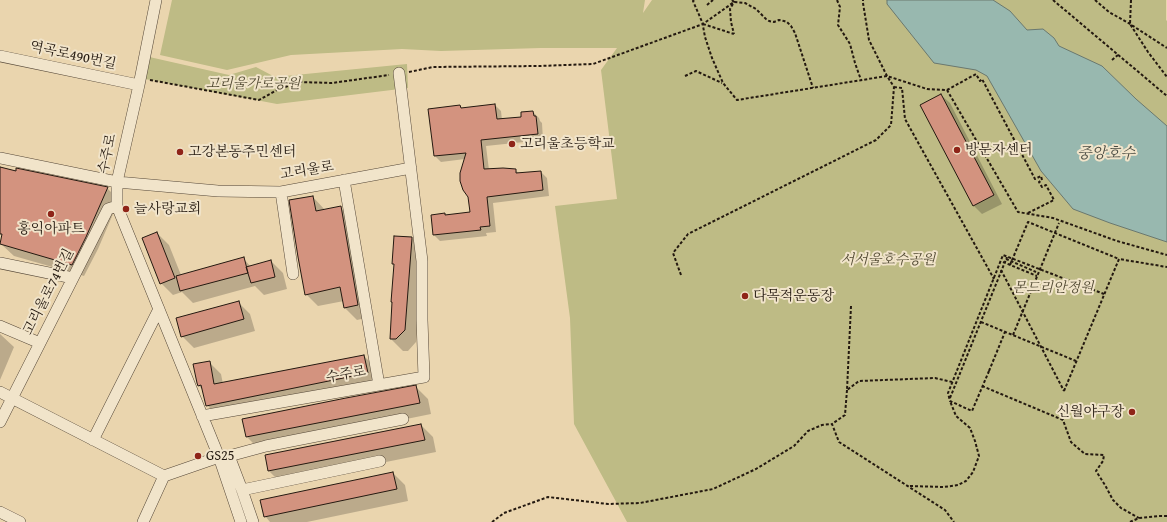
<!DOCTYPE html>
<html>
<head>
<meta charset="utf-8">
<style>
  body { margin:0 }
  canvas { display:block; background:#ead5ae }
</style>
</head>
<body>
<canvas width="1167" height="522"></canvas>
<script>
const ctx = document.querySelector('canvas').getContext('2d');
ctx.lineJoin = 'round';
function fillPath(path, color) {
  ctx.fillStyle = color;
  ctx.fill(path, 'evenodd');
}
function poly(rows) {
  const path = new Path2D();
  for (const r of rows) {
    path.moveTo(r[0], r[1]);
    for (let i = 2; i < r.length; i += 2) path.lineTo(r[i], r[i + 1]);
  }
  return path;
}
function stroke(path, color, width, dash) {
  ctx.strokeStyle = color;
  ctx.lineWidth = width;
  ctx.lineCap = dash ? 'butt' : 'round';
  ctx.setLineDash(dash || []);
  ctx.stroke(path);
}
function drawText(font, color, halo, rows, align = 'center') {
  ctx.font = font + ' "Gentium Book Plus","Noto Serif KR",serif';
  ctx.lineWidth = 4;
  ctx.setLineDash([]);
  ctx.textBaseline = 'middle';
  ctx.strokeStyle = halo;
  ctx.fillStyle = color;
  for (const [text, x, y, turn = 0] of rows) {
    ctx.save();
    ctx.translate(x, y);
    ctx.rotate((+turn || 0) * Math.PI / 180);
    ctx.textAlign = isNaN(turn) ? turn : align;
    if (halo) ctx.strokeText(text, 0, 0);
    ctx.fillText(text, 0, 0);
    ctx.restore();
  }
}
fillPath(poly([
  [172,0,645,0,643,13,652,0,1166,0,1166,20,1167,21,1167,522,627,522,574,424,570,318,555,206,617,199,601,70,617,48,541,48,441,51,402,49,291,55,227,70,160,55],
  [145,56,229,75,256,67,275,77,407,64,408,88,277,104,140,78]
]), '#bebb85');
const water = poly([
  [887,0,993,0,1010,11,1027,30,1043,29,1054,38,1059,46,1102,66,1136,99,1167,126,1167,242,1110,223,1073,209,1041,171,987,76,976,70,934,63,887,4,887,0]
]);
fillPath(water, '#98b8af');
stroke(water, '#6a786f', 1);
fillPath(poly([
  [941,95,950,103,1002,204,982,214,974,206,922,105],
  [495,105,501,111,502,120,522,117,533,112,539,118,540,121,542,123,543,140,486,146,489,170,515,170,520,174,541,172,547,178,549,196,493,203,496,232,486,233,487,236,440,241,434,235,445,214,446,215,471,213,465,159,441,162,435,156,430,110,460,106,462,109],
  [0,168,107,188,119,200,98,249,84,276,14,256,1,244,7,215,0,214],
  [313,197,325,210,340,207,352,219,370,317,357,320,345,308,344,301,318,306,306,294],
  [157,233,169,245,181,275,243,258,251,267,271,261,283,273,287,289,264,295,255,286,193,303,182,292,173,295,161,283],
  [412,238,424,250,416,342,408,351,403,351,391,339,395,265,393,263],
  [238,302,250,314,255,331,194,348,182,336],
  [0,334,14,347,0,380],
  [364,356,376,368,379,385,219,417,207,405,203,390,199,386,209,362,221,374,223,384],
  [416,387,428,399,431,414,259,449,247,437],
  [421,425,433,437,436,452,281,483,269,471],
  [393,473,405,485,408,501,307,522,270,522,265,516]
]), '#0003');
const building = poly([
  [941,94,994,195,973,206,920,105,941,94],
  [495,104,497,119,521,117,521,112,533,111,534,116,536,116,538,134,481,140,484,169,503,168,516,169,516,173,541,171,543,190,487,197,490,226,480,227,481,230,433,235,431,215,445,213,445,215,470,212,468,197,463,190,460,181,460,173,466,153,434,156,428,109,460,105,461,108,495,104],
  [0,167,16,171,16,168,108,187,86,237,72,265,0,244,2,234,0,234,0,167],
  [313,196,316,211,341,206,358,305,344,308,340,287,305,295,298,257,289,200,313,196],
  [157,232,175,278,160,284,142,238,157,232],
  [394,236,412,237,412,238,405,330,396,339,390,339,392,302,391,302,394,264,392,264,394,236],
  [244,257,248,273,180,291,176,276,244,257],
  [271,260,275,277,251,283,246,267,271,260],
  [239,301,244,319,181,337,176,318,239,301],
  [364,355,368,373,206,406,201,385,198,386,197,383,193,364,210,361,214,384,364,355],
  [416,385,420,403,246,437,242,419,346,398,416,385],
  [421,424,425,440,268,471,265,455,421,424],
  [393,472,397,489,264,517,260,500,393,472]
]);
fillPath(building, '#d3937f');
stroke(building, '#241910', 1);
const minor = poly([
  [156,0,139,85,117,182,117,206,219,457,241,522],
  [0,56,139,85],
  [0,158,117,182,218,191,281,192,411,168],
  [344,180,379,385],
  [281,192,293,274],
  [0,263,73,278],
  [0,326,40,343],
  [0,392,164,476],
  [202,416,424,377,422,320,422,261,399,73],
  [0,422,108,209,117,206],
  [93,440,159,309],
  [229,456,242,490,253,522],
  [164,476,219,457,229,456,266,446,403,419],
  [242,490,380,461],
  [0,512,20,522],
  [143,522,164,476]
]);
stroke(minor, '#564838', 12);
stroke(poly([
  [694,0,693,1,703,24,703,26,705,37,712,58,723,83,737,100,887,76,927,89,947,90,1018,212,1053,218,1117,241,1167,255],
  [732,0,734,2,730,9,731,22,734,34],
  [837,0,840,7,838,25,850,44,855,63,861,80],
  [1053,0,1167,96],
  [1095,0,1109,12,1130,24,1167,48],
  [1131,0,1130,24,1148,52,1167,77],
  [707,5,713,0],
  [703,24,734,34],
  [1112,60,1118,55],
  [409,72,433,67,539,66,593,64,703,24,734,2,745,3,756,9,766,19,769,21,774,22,779,20,784,21,787,22,791,26,795,33,813,88],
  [685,76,696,71,722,83],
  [150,80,259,100,277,90,299,82,332,83,389,75],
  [894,87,902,88,905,119,994,279],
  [947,90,976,74,980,81,982,79,1035,179,1041,176,1042,180,1039,182,1042,187,1046,185,1054,200,1028,213],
  [1020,149,1025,146],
  [1006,259,1036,272],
  [1003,262,1037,276],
  [681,275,673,253,688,234,876,140,891,125,894,87,887,76,869,40,863,3,863,0],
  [851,306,847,390,859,381,935,378,952,382],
  [981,322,1076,361],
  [1013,335,1059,223],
  [989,371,972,411,950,401,948,393,1003,255,1104,294],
  [982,386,1063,420,1071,442,1085,454,1104,455,1103,461,1096,471,1105,485,1113,500,1121,508,1139,518],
  [847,390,845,415,832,424,839,442,945,510,954,522],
  [1064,391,1119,259,1167,267],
  [950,398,1007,257],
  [910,486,944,487,958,485,966,481,973,472,979,456,975,441,970,428,956,416,950,401],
  [492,522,504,513,548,497,608,504,640,503,713,489,756,469,794,446,808,431,822,425,832,424],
  [1130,522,1139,518,1159,516,1167,516]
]), '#241910', 2, [3, 2]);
stroke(minor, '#f1e4ca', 11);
stroke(poly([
  [1010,265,1028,222,1119,259],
  [1001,270,1064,391],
  [989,371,1005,332]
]), '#241910', 2, [3, 2]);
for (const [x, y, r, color] of [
  [512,144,4,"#8f2418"],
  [957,150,4,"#8f2418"],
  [180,152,4,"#8f2418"],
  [126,209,4,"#8f2418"],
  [51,214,4,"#8f2418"],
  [745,296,4,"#8f2418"],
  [1132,412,4,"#8f2418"],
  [198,456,4,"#8f2418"]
]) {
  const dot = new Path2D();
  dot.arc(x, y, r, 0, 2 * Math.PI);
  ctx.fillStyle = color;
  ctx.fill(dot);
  stroke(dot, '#f1e4ca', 1.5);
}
drawText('14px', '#241910', '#f1e4ca', [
  ["역곡로490번길",73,56,12],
  ["수주로",108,154,-78],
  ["고리울로",307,171,-9],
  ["고리울로74번길",49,292,-63],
  ["수주로",346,375,-10]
]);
drawText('italic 14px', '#524a33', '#f1e4ca', [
  ["고리울가로공원",253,84],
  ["서서울호수공원",888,260],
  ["몬드리안정원",1053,288]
]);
drawText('14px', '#241910', '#f1e4ca', [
  ["고리울초등학교",520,144],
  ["방문자센터",965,150],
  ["고강본동주민센터",188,152],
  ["늘사랑교회",134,209],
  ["홍익아파트",51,229,"center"],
  ["다목적운동장",753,296],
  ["신월야구장",1124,412,"right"],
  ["GS25",206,456]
], 'left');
drawText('italic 15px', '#474940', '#f1e4ca', [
  ["중앙호수",1106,154]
]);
</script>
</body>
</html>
